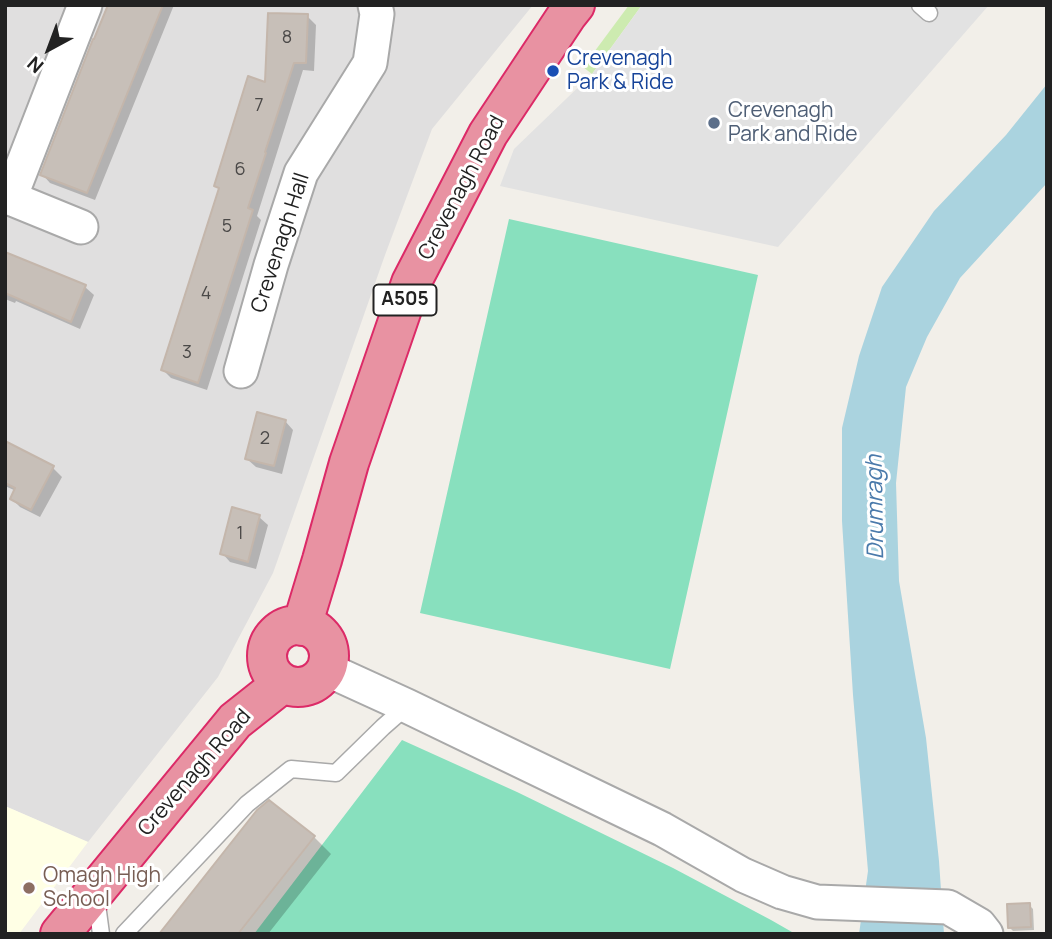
<!DOCTYPE html>
<html>
<head>
<meta charset="utf-8">
<style>
  body { margin:0 }
  #map { position:relative; width:1052px; height:939px; overflow:hidden; background:#f2efe9; font-family:Manrope,sans-serif }
  canvas { display:block }
  .frame { position:absolute; inset:0; border:7px solid #222; pointer-events:none }
  .north { position:absolute; left:14px; top:14px; width:70px; height:70px; -webkit-text-stroke:5px #fff; paint-order:stroke; rotate:221deg; font-size:19px; font-weight:700; line-height:28px; text-align:center; color:#222 }
  .north::after { content:''; display:block; margin:auto; width:24px; height:32px; background:#222; clip-path:polygon(50% 0,100% 100%,50% 72%,0 100%) }
</style>
</head>
<body>
<div id="map">
<canvas width="1052" height="939"></canvas>
<div class="frame"></div>
<div class="north">N</div>
</div>
<script>
const ctx = document.querySelector('canvas').getContext('2d');
ctx.lineJoin = 'round';
function fillPath(path, color) {
  ctx.fillStyle = color;
  ctx.fill(path, 'evenodd');
}
function poly(rows) {
  const path = new Path2D();
  for (const r of rows) {
    if (r.length === 3) {
      path.moveTo(r[0] + r[2], r[1]);
      path.arc(r[0], r[1], r[2], 0, 2 * Math.PI);
      continue;
    }
    path.moveTo(r[0], r[1]);
    for (let i = 2; i < r.length; i += 2) path.lineTo(r[i], r[i + 1]);
  }
  return path;
}
function stroke(path, color, width, dash) {
  ctx.strokeStyle = color;
  ctx.lineWidth = width;
  ctx.lineCap = dash ? 'butt' : 'round';
  ctx.setLineDash(dash || []);
  ctx.stroke(path);
}
function drawText(font, color, halo, rows, align = 'center') {
  ctx.font = font + ' Manrope,sans-serif';
  ctx.lineWidth = 6;
  ctx.setLineDash([]);
  ctx.textBaseline = 'middle';
  ctx.strokeStyle = halo;
  ctx.fillStyle = color;
  for (const [text, x, y, turn = 0] of rows) {
    ctx.save();
    ctx.translate(x, y);
    ctx.rotate((+turn || 0) * Math.PI / 180);
    ctx.textAlign = isNaN(turn) ? turn : align;
    if (halo) ctx.strokeText(text, 0, 0);
    ctx.fillText(text, 0, 0);
    ctx.restore();
  }
}
fillPath(poly([
  [5,5,533,5,432,129,385,255,273,573,218,677,88,842,5,806]
]), '#e0dfdf');
fillPath(poly([
  [5,806,88,842,19,934,5,934]
]), '#ffffe5');
fillPath(poly([
  [629,5,642,5,592,74,583,67]
]), '#cdebb0');
fillPath(poly([
  [509,219,758,275,670,669,420,613],
  [402,740,517,792,673,868,771,920,792,932,792,934,254,934]
]), '#88e0be');
fillPath(poly([
  [642,5,989,5,778,247,500,186,514,149,592,74]
]), '#e2e2e2');
fillPath(poly([
  [1047,84,1047,183,960,278,927,337,906,387,896,483,899,581,926,738,939,861,944,934,859,934,868,871,853,695,842,521,842,428,859,356,882,287,934,211,1006,135]
]), '#aad3df');
fillPath(poly([
  [109,5,174,5,95,200,50,183,42,174],
  [307,16,316,25,314,71,303,70,257,216,261,220,207,390,171,378,163,370,220,190,216,186,267,85],
  [5,254,85,287,94,295,80,329,16,301,15,303,5,299],
  [285,421,293,430,282,474,256,467,247,459],
  [5,443,53,468,62,477,40,517,20,507,12,499,16,491,5,486],
  [259,517,268,525,256,569,230,562,222,553],
  [314,837,331,854,268,934,161,934],
  [1029,905,1033,909,1034,930,1013,931,1009,927]
]), '#0003');
const building = poly([
  [108,5,163,5,87,193,40,175,93,39,94,39,108,5],
  [268,13,308,14,306,63,294,63,265,152,266,153,248,208,253,210,198,383,161,370,219,188,214,186,248,76,265,82,268,13],
  [5,252,86,285,71,322,5,293,5,252],
  [257,412,286,420,274,466,245,459,257,412],
  [5,441,54,466,31,510,10,499,15,488,5,483,5,441],
  [232,507,260,515,248,562,220,554,232,507],
  [269,800,315,836,238,934,159,934,257,810,269,800],
  [1030,903,1031,927,1008,928,1007,904,1030,903]
]);
fillPath(building, '#c7bfb8');
stroke(building, '#c4b6ab', 2);
const lane = poly([
  [920,5,929,13],
  [96,897,101,934],
  [124,934,247,804,291,769,336,773,383,727,407,706]
]);
const street = poly([
  [5,196,81,227],
  [10,198,85,5],
  [241,371,271,265,301,173,370,63,377,14,375,5],
  [326,669,407,706,662,829,743,875,782,892,817,902,948,907,979,925,986,934]
]);
const highway = poly([
  [298,656,31],
  [302,626,322,560,349,463,411,283,488,134,567,15,575,5],
  [60,934,235,721,283,683]
]);
stroke(lane, '#a9a9a9', 19);
stroke(street, '#a9a9a9', 37);
stroke(highway, '#dc2a67', 42);
stroke(lane, '#fff', 16);
stroke(street, '#fff', 33);
stroke(highway, '#e892a2', 38);
for (const [x, y, r, color] of [
  [553,71,7,"#1a4fb4"],
  [714,123,7,"#5c6f8a"],
  [29,888,7,"#8d6e63"]
]) {
  const dot = new Path2D();
  dot.arc(x, y, r, 0, 2 * Math.PI);
  ctx.fillStyle = color;
  ctx.fill(dot);
  stroke(dot, '#fff', 2.5);
}
drawText('18px', '#4b4948', null, [
  ["8",287,38],
  ["7",259,106],
  ["6",240,170],
  ["5",227,227],
  ["4",206,294],
  ["3",187,353],
  ["2",265,439],
  ["1",240,534]
]);
for (const [x, y, w] of [
  [405,300,63]
]) {
  const box = new Path2D();
  box.roundRect(x - w / 2, y - 15.5, w, 31, 5);
  ctx.fillStyle = '#fff';
  ctx.fill(box);
  stroke(box, '#222', 2);
}
drawText('bold 19px', '#222', null, [
  ["A505",405,300]
]);
drawText('21px', '#164399', '#fff', [
  ["Crevenagh",567,59],
  ["Park & Ride",567,83]
], 'left');
drawText('21px', '#4e5e75', '#fff', [
  ["Crevenagh",728,111],
  ["Park and Ride",728,135]
], 'left');
drawText('21px', '#222', '#fff', [
  ["Crevenagh Road",462,188,-62],
  ["Crevenagh Hall",281,243,-72],
  ["Crevenagh Road",195,773,-49]
]);
drawText('21px', '#785e54', '#fff', [
  ["Omagh High",43,876],
  ["School",43,900]
], 'left');
drawText('italic 23px', '#4a7aab', '#fff', [
  ["Drumragh",876,507,-91]
]);
</script>
</body>
</html>
